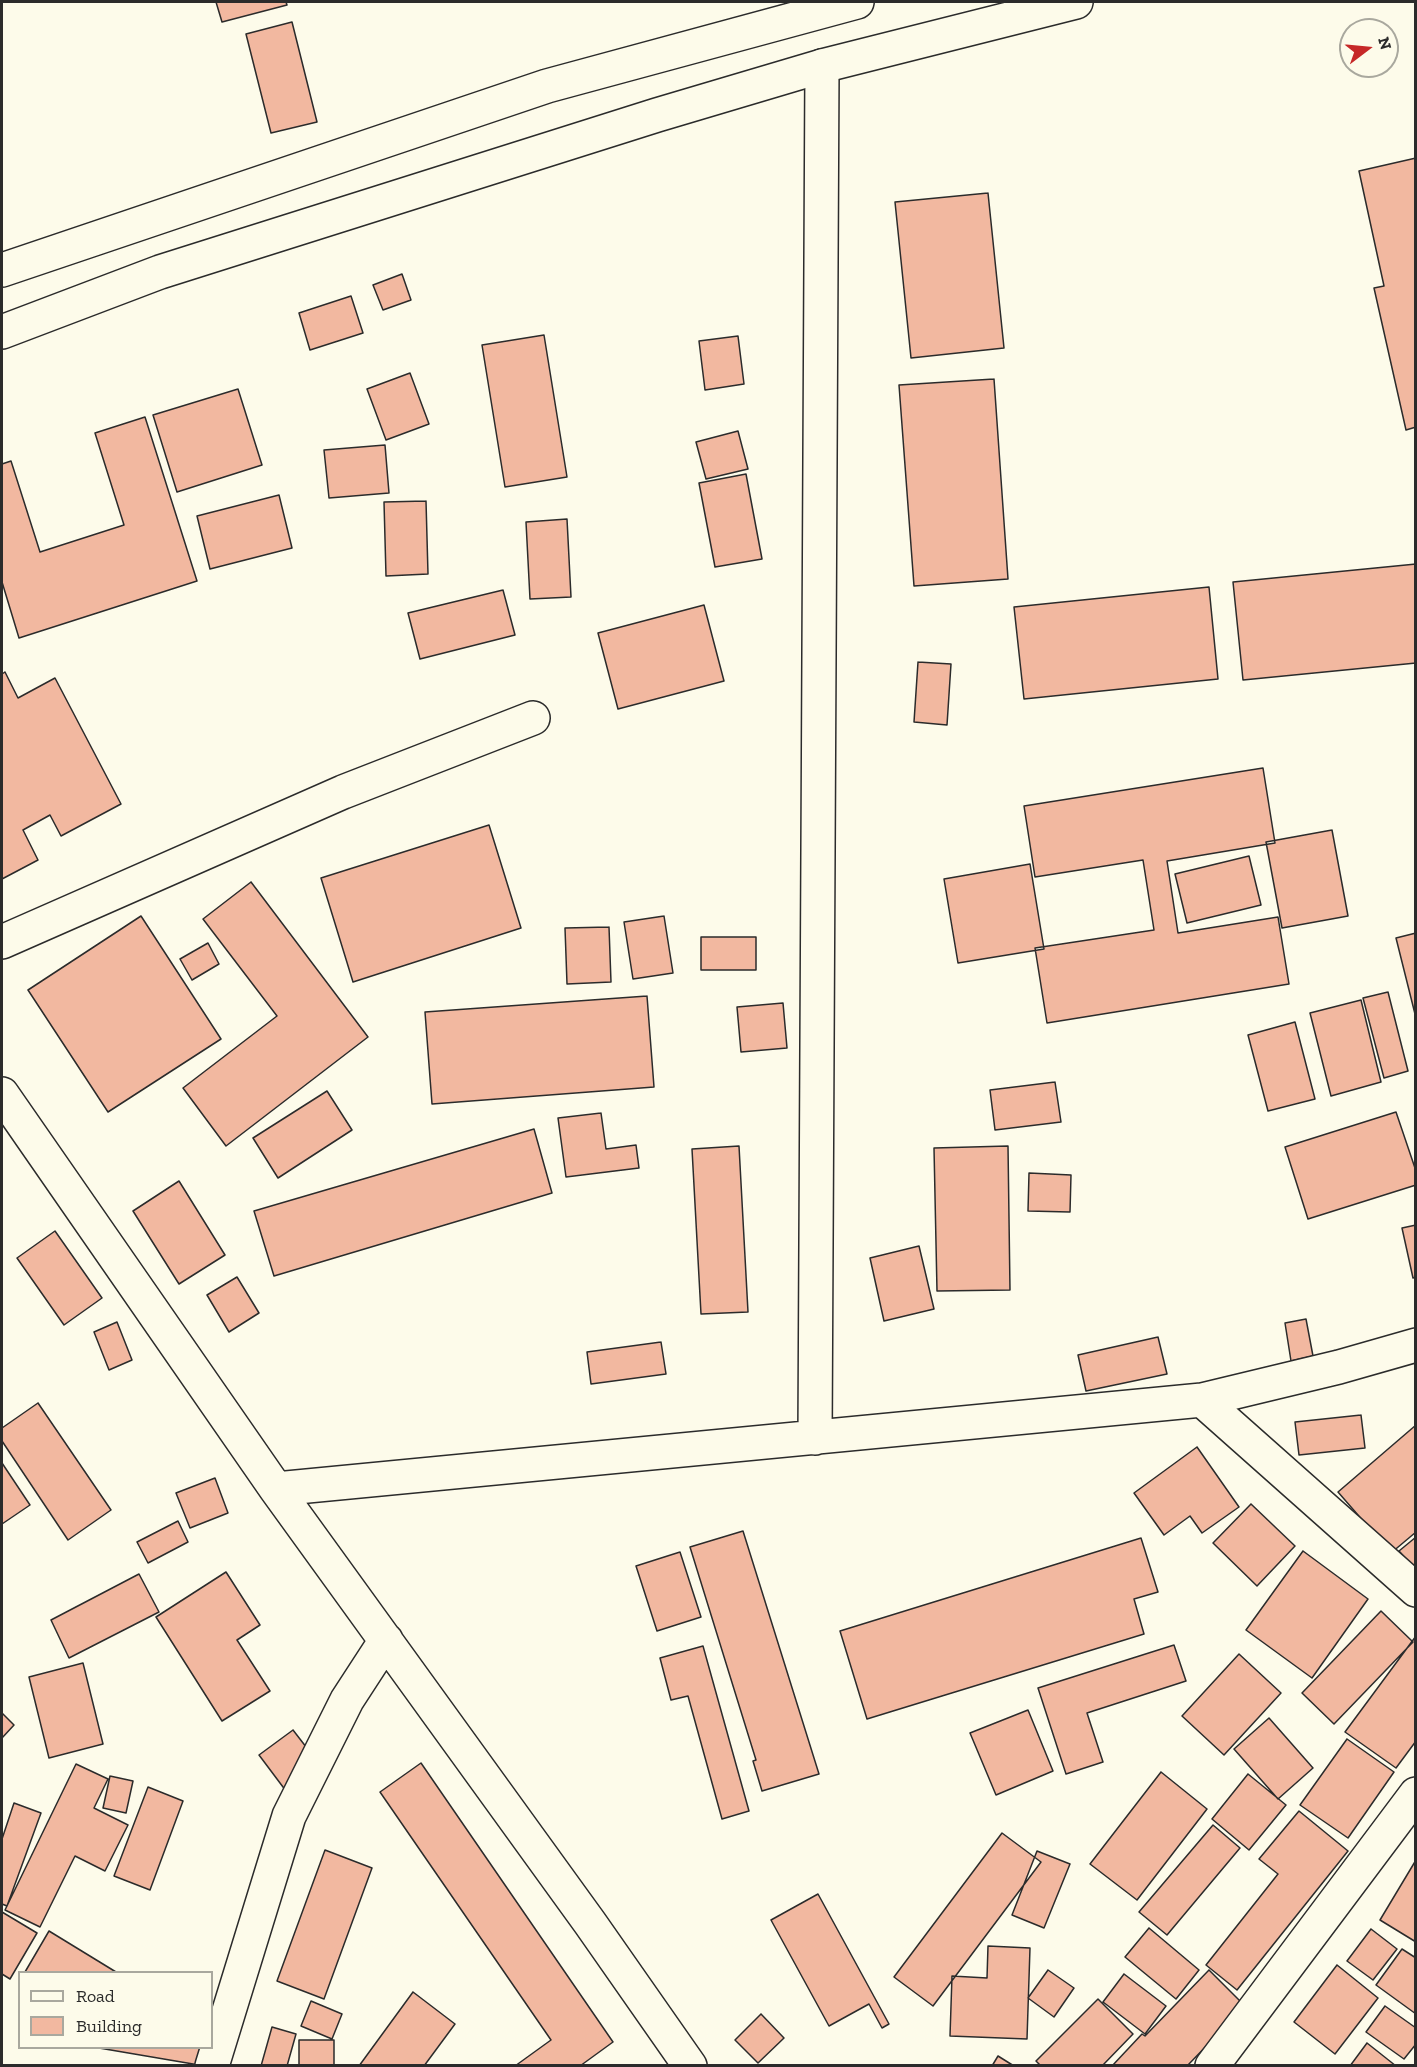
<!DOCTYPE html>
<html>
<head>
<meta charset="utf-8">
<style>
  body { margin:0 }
  #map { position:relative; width:1417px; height:2067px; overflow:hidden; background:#fdfbea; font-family:"Zilla Slab",serif }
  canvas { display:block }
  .frame { position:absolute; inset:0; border:3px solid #2b2b2b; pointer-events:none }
  .legend { position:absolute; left:18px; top:1971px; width:195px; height:78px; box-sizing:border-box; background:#fdfbea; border:2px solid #a9a89e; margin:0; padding:8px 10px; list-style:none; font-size:18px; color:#2b2b2b }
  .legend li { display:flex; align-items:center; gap:12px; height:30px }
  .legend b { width:30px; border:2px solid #a9a89e }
  .north { position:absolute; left:1339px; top:18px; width:60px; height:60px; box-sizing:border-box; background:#fdfbea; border:2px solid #a9a89e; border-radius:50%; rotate:74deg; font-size:16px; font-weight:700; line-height:24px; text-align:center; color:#2b2b2b }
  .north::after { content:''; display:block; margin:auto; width:21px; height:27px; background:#c62828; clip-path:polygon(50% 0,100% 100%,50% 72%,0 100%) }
</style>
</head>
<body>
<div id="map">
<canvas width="1417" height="2067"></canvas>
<div class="frame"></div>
<ul class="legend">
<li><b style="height:8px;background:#fdfbea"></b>Road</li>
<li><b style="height:16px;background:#f2b8a0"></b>Building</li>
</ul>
<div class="north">N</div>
</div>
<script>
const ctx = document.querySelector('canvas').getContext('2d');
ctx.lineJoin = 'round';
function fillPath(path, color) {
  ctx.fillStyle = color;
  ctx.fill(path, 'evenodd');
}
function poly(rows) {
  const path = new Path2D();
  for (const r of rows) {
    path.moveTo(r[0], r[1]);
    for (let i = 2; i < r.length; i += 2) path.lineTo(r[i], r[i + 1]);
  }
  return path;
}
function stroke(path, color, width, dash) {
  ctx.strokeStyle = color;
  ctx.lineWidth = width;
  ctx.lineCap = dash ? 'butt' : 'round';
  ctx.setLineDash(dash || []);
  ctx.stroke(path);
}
const building = poly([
  [216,2,286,2,287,5,222,22,216,2],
  [292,22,317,122,271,133,246,34,292,22],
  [1416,158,1416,427,1406,430,1374,288,1384,286,1359,171,1416,158],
  [988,193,1004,348,911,358,895,202,988,193],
  [402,274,411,300,383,310,373,285,402,274],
  [351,296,363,333,310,350,299,313,351,296],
  [544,335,567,477,505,487,482,345,544,335],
  [738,336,744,384,705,390,699,341,738,336],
  [410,373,429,424,386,440,367,389,410,373],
  [994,379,1008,579,914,586,899,385,994,379],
  [238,389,262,465,177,492,153,415,238,389],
  [145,417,197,581,19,638,2,582,2,464,11,461,40,552,124,525,95,433,145,417],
  [738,431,748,469,706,479,696,442,738,431],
  [385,445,389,493,329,498,324,450,385,445],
  [746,474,762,559,715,567,699,483,746,474],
  [279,495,292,548,210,569,197,516,279,495],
  [426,501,428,574,386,576,384,502,426,501],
  [567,519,571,597,530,599,526,522,567,519],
  [1416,564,1416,663,1243,680,1233,582,1416,564],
  [1209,587,1218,679,1024,699,1014,607,1209,587],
  [503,590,515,635,420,659,408,613,503,590],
  [704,605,724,681,618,709,598,633,704,605],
  [918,662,951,664,947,725,914,722,918,662],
  [5,672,18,698,55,678,121,804,61,836,50,815,23,830,38,860,2,879,2,674,5,672],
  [1263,768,1275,843,1167,861,1178,933,1278,917,1289,984,1047,1023,1035,948,1154,930,1143,860,1035,877,1024,806,1263,768],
  [489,825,521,928,353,982,321,878,489,825],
  [1332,830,1348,916,1282,928,1266,842,1332,830],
  [1249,856,1261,905,1187,923,1175,874,1249,856],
  [1030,864,1044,949,958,963,944,879,1030,864],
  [251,882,368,1037,226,1146,183,1088,277,1016,203,919,251,882],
  [141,916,221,1039,108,1112,28,990,141,916],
  [664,916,673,973,633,979,624,922,664,916],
  [609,927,611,982,567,984,565,928,609,927],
  [1416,933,1416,1018,1396,938,1416,933],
  [701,937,756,937,756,970,701,970,701,937],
  [208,943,219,964,192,980,180,959,208,943],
  [1388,992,1408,1071,1384,1078,1363,998,1388,992],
  [647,996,654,1087,432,1104,425,1012,647,996],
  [1361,1000,1381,1082,1331,1096,1310,1013,1361,1000],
  [783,1003,787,1048,741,1052,737,1007,783,1003],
  [1295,1022,1315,1099,1268,1111,1248,1035,1295,1022],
  [1055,1082,1061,1122,995,1130,990,1090,1055,1082],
  [327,1091,352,1130,278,1178,253,1138,327,1091],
  [1396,1112,1416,1171,1416,1185,1308,1219,1285,1147,1396,1112],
  [601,1113,606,1149,636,1145,639,1168,566,1177,558,1118,601,1113],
  [534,1129,552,1193,274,1276,254,1211,534,1129],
  [739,1146,748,1312,701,1314,692,1149,739,1146],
  [1008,1146,1010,1290,937,1291,934,1148,1008,1146],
  [1029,1173,1071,1175,1070,1212,1028,1211,1029,1173],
  [179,1181,225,1255,179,1284,133,1211,179,1181],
  [1416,1225,1416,1277,1413,1278,1402,1228,1416,1225],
  [55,1231,102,1298,64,1325,17,1258,55,1231],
  [919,1246,934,1309,884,1321,870,1258,919,1246],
  [237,1277,259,1313,229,1332,207,1295,237,1277],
  [1306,1319,1313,1356,1291,1361,1285,1323,1306,1319],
  [117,1322,132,1360,109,1370,94,1332,117,1322],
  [1158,1337,1167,1374,1086,1391,1078,1355,1158,1337],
  [661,1342,666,1374,591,1384,587,1352,661,1342],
  [38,1403,111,1510,68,1540,2,1441,2,1428,38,1403],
  [1361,1415,1365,1448,1299,1455,1295,1422,1361,1415],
  [1416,1425,1416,1532,1391,1553,1338,1492,1416,1425],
  [1197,1447,1239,1507,1202,1533,1190,1516,1164,1535,1134,1493,1197,1447],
  [2,1463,30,1505,2,1524,2,1463],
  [215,1478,228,1513,190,1528,176,1493,215,1478],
  [1251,1504,1295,1546,1257,1586,1213,1543,1251,1504],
  [178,1521,188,1542,148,1563,137,1542,178,1521],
  [743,1531,819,1774,762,1791,753,1761,756,1760,690,1547,743,1531],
  [1416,1537,1416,1570,1399,1551,1416,1537],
  [1141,1538,1158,1592,1134,1599,1144,1634,867,1719,840,1631,1141,1538],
  [1303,1551,1368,1599,1312,1678,1246,1630,1303,1551],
  [680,1552,701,1617,657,1631,636,1566,680,1552],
  [226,1572,260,1625,237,1640,270,1691,222,1721,156,1617,226,1572],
  [139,1574,159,1612,69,1658,51,1620,139,1574],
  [1381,1611,1413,1642,1334,1724,1302,1693,1381,1611],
  [1416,1636,1416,1741,1396,1768,1345,1732,1416,1636],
  [1174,1645,1186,1681,1087,1713,1103,1762,1066,1774,1038,1688,1174,1645],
  [703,1646,749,1811,722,1819,688,1696,671,1700,660,1658,703,1646],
  [1239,1654,1281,1693,1224,1755,1182,1716,1239,1654],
  [83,1663,103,1744,49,1758,29,1677,83,1663],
  [1028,1710,1053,1771,996,1795,970,1733,1028,1710],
  [2,1713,14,1725,2,1738,2,1713],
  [1269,1718,1313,1768,1278,1799,1234,1749,1269,1718],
  [293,1730,320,1765,286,1791,259,1755,293,1730],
  [1347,1739,1394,1772,1348,1838,1300,1805,1347,1739],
  [421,1763,613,2042,580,2066,515,2066,551,2040,380,1792,421,1763],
  [76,1764,108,1779,94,1808,128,1825,105,1871,75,1856,40,1927,5,1910,76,1764],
  [1161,1772,1207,1809,1137,1900,1090,1864,1161,1772],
  [1248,1774,1286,1805,1249,1850,1212,1819,1248,1774],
  [110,1776,133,1781,126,1813,103,1808,110,1776],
  [148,1787,183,1801,150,1890,114,1876,148,1787],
  [14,1803,41,1813,7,1906,2,1904,2,1839,14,1803],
  [1299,1811,1348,1851,1237,1990,1206,1965,1278,1874,1259,1859,1299,1811],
  [1213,1825,1240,1848,1167,1935,1139,1912,1213,1825],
  [1002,1833,1041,1862,933,2006,894,1977,1002,1833],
  [325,1850,372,1868,324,1999,277,1981,325,1850],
  [1037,1851,1070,1864,1044,1928,1012,1915,1037,1851],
  [1416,1860,1416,1942,1380,1920,1416,1860],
  [818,1894,889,2024,882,2028,869,2004,829,2026,771,1920,818,1894],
  [2,1912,37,1933,10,1979,2,1974,2,1912],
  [1149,1928,1199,1970,1176,1999,1125,1957,1149,1928],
  [1371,1929,1397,1949,1373,1980,1347,1961,1371,1929],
  [49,1931,116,1972,25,1972,49,1931],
  [988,1946,1030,1948,1027,2039,950,2036,952,1976,987,1978,988,1946],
  [1402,1949,1416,1958,1416,2014,1376,1985,1402,1949],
  [1337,1965,1378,1998,1335,2054,1294,2022,1337,1965],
  [1048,1970,1074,1988,1054,2017,1028,1998,1048,1970],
  [1209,1970,1245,2006,1187,2066,1112,2066,1142,2034,1145,2036,1209,1970],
  [1124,1974,1166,2006,1145,2034,1103,2002,1124,1974],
  [413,1992,455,2024,424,2066,359,2066,413,1992],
  [1098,1999,1133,2034,1102,2066,1041,2066,1036,2061,1098,1999],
  [311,2001,342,2014,332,2039,301,2026,311,2001],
  [1385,2006,1416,2028,1416,2044,1404,2059,1366,2032,1385,2006],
  [761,2014,784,2038,758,2063,735,2040,761,2014],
  [272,2027,296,2034,287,2066,261,2066,272,2027],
  [299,2040,334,2040,334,2066,299,2066,299,2040],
  [1367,2043,1396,2066,1350,2066,1367,2043],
  [99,2048,202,2048,199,2065,99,2048],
  [998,2056,1014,2066,992,2066,998,2056]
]);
fillPath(building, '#f2b8a0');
stroke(building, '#2b2b2b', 1.5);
const minor = poly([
  [2,942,343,792,533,718],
  [2,1094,276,1489,590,1923,690,2066],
  [1202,1400,1416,1590],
  [815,1438,822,66],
  [276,1489,1202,1400,1339,1367,1416,1345],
  [212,2066,289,1816,347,1700,386,1640],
  [1212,2066,1416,1794]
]);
const highway = poly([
  [2,270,547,86,857,2],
  [2,332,160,272,657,115,822,66,1076,2]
]);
stroke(minor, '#2b2b2b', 36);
stroke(highway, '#2b2b2b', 36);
stroke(minor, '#fdfbea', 33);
stroke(highway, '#fdfbea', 33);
</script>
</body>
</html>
